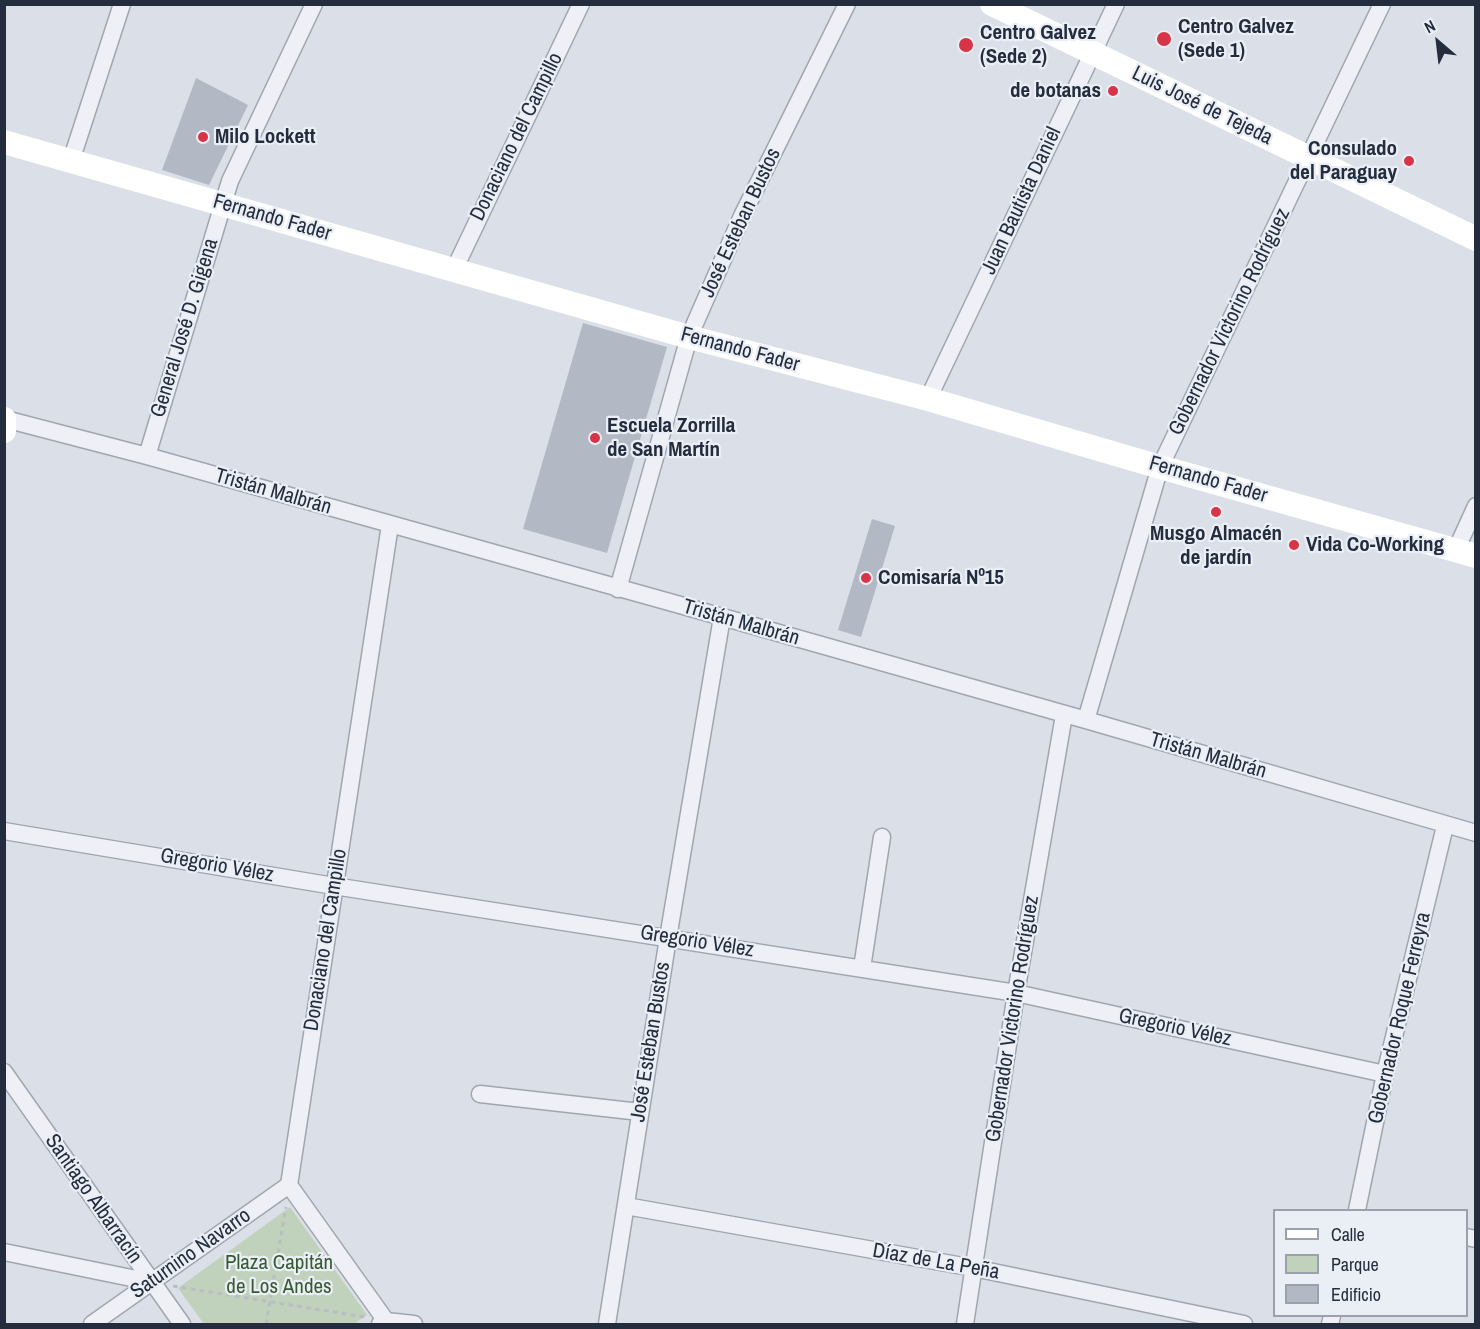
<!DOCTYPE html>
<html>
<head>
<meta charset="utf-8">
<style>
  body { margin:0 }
  #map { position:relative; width:1480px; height:1329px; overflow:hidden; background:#dbdfe7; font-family:"Archivo Narrow",sans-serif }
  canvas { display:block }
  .frame { position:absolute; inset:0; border:6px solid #242d3e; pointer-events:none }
  .legend { position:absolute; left:1273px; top:1209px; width:195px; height:108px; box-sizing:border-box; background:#eaeef5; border:2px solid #9ba1ac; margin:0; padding:8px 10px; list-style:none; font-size:18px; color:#242d3e }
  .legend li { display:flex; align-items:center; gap:12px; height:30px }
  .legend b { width:30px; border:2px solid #9ba1ac }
  .north { position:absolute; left:1408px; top:12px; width:60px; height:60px; -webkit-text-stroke:4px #eaeef5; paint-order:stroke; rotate:332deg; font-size:16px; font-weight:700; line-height:24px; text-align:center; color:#242d3e }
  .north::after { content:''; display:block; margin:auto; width:21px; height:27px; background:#242d3e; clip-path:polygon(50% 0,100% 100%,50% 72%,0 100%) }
</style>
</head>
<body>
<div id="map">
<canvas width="1480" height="1329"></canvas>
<div class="frame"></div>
<ul class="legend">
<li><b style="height:8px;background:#fff"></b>Calle</li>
<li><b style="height:16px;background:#c0d1bc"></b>Parque</li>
<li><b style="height:16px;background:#b2b8c4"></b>Edificio</li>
</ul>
<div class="north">N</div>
</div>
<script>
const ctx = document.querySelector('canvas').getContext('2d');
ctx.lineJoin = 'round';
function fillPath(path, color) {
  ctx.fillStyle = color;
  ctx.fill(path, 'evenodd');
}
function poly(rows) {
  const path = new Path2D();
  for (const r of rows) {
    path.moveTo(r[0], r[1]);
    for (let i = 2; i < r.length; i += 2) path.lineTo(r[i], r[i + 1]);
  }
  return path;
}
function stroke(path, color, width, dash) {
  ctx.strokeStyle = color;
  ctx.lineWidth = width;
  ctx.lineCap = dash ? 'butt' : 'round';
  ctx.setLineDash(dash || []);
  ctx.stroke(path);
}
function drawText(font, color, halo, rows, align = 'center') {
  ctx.font = font + ' "Archivo Narrow",sans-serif';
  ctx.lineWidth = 4.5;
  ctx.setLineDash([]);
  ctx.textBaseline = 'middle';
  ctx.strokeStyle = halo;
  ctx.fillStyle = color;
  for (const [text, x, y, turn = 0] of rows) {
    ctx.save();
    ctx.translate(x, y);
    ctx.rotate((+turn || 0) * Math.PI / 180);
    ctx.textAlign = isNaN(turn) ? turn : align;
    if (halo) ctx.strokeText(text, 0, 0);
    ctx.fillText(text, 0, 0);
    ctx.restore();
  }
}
fillPath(poly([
  [290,1207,367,1315,354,1324,204,1324,178,1288]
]), '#c0d1bc');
fillPath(poly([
  [196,78,248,105,209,185,162,170],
  [583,323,667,347,607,553,523,529],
  [872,519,895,526,861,637,838,630]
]), '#b2b8c4');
const minor = poly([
  [71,161,122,4],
  [454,270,581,4],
  [928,399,1116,4],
  [5,419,147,456,680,605,1086,720,1476,833],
  [147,456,230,181,314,4],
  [1456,550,1476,506],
  [618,589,689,337,742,216,847,4],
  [1086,720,1160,467,1382,4],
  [4,831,334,886,1016,993,1385,1074],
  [862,968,882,837],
  [4,1072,182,1324],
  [480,1094,640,1112],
  [626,1206,974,1268,1244,1324],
  [1357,1210,1385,1074,1445,826],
  [1466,1237,1476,1239],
  [4,1252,151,1282],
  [386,1321,414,1324],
  [92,1324,289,1185],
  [380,1324,386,1321,289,1185,390,525],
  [607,1324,668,938,722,617],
  [965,1324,1016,993,1064,715],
  [1330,1324,1332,1316]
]);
stroke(minor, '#a0a6b1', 19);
stroke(poly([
  [173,1286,365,1317],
  [266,1324,286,1207]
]), '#b9bdc5', 3, [4.5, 4.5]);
stroke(minor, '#eef0f5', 16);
stroke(poly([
  [992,4,1476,239],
  [4,142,689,337,928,399,1160,467,1476,556],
  [4,419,4,431]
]), '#fff', 24);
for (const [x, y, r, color] of [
  [1164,39,8,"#d73547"],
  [966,45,8,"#d73547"],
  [1113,91,6,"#d73547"],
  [203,137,6,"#d73547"],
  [1409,161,6,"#d73547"],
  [595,438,6,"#d73547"],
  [1216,512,6,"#d73547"],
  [1294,545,6,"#d73547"],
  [866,578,6,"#d73547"]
]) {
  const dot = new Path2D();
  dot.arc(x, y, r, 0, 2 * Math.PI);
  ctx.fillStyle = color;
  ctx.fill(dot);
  stroke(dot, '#eaeef5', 2);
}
drawText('bold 21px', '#242d3e', '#eaeef5', [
  ["Centro Galvez",1178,27],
  ["(Sede 1)",1178,51],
  ["Centro Galvez",980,33],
  ["(Sede 2)",980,57],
  ["de botanas",1101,91,"right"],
  ["Milo Lockett",215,137],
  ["Consulado",1397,149,"right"],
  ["del Paraguay",1397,173,"right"],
  ["Escuela Zorrilla",607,426],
  ["de San Martín",607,450],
  ["Musgo Almacén",1216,534,"center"],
  ["de jardín",1216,558,"center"],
  ["Vida Co-Working",1306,545],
  ["Comisaría Nº15",878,578]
], 'left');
drawText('21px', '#242d3e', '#eaeef5', [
  ["Luis José de Tejeda",1202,106,26],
  ["Donaciano del Campillo",517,137,-64],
  ["Juan Bautista Daniel",1022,201,-65],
  ["Fernando Fader",272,218,16],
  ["José Esteban Bustos",741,223,-65],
  ["Gobernador Victorino Rodríguez",1230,322,-64],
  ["General José D. Gigena",185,328,-73],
  ["Fernando Fader",740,350,15],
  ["Fernando Fader",1208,480,16],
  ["Tristán Malbrán",273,492,16],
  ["Tristán Malbrán",741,623,16],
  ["Tristán Malbrán",1208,756,16],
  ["Gregorio Vélez",217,866,10],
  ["Donaciano del Campillo",326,940,-81],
  ["Gregorio Vélez",697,942,9],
  ["Gobernador Roque Ferreyra",1400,1018,-77],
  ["Gobernador Victorino Rodríguez",1013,1019,-81],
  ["Gregorio Vélez",1175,1028,12],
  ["José Esteban Bustos",651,1042,-81],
  ["Santiago Albarracín",93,1199,55],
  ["Saturnino Navarro",191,1254,-35],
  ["Díaz de La Peña",936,1262,10]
]);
drawText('21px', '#375b31', '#eaeef5', [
  ["Plaza Capitán",279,1263],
  ["de Los Andes",279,1287]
]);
</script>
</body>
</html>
